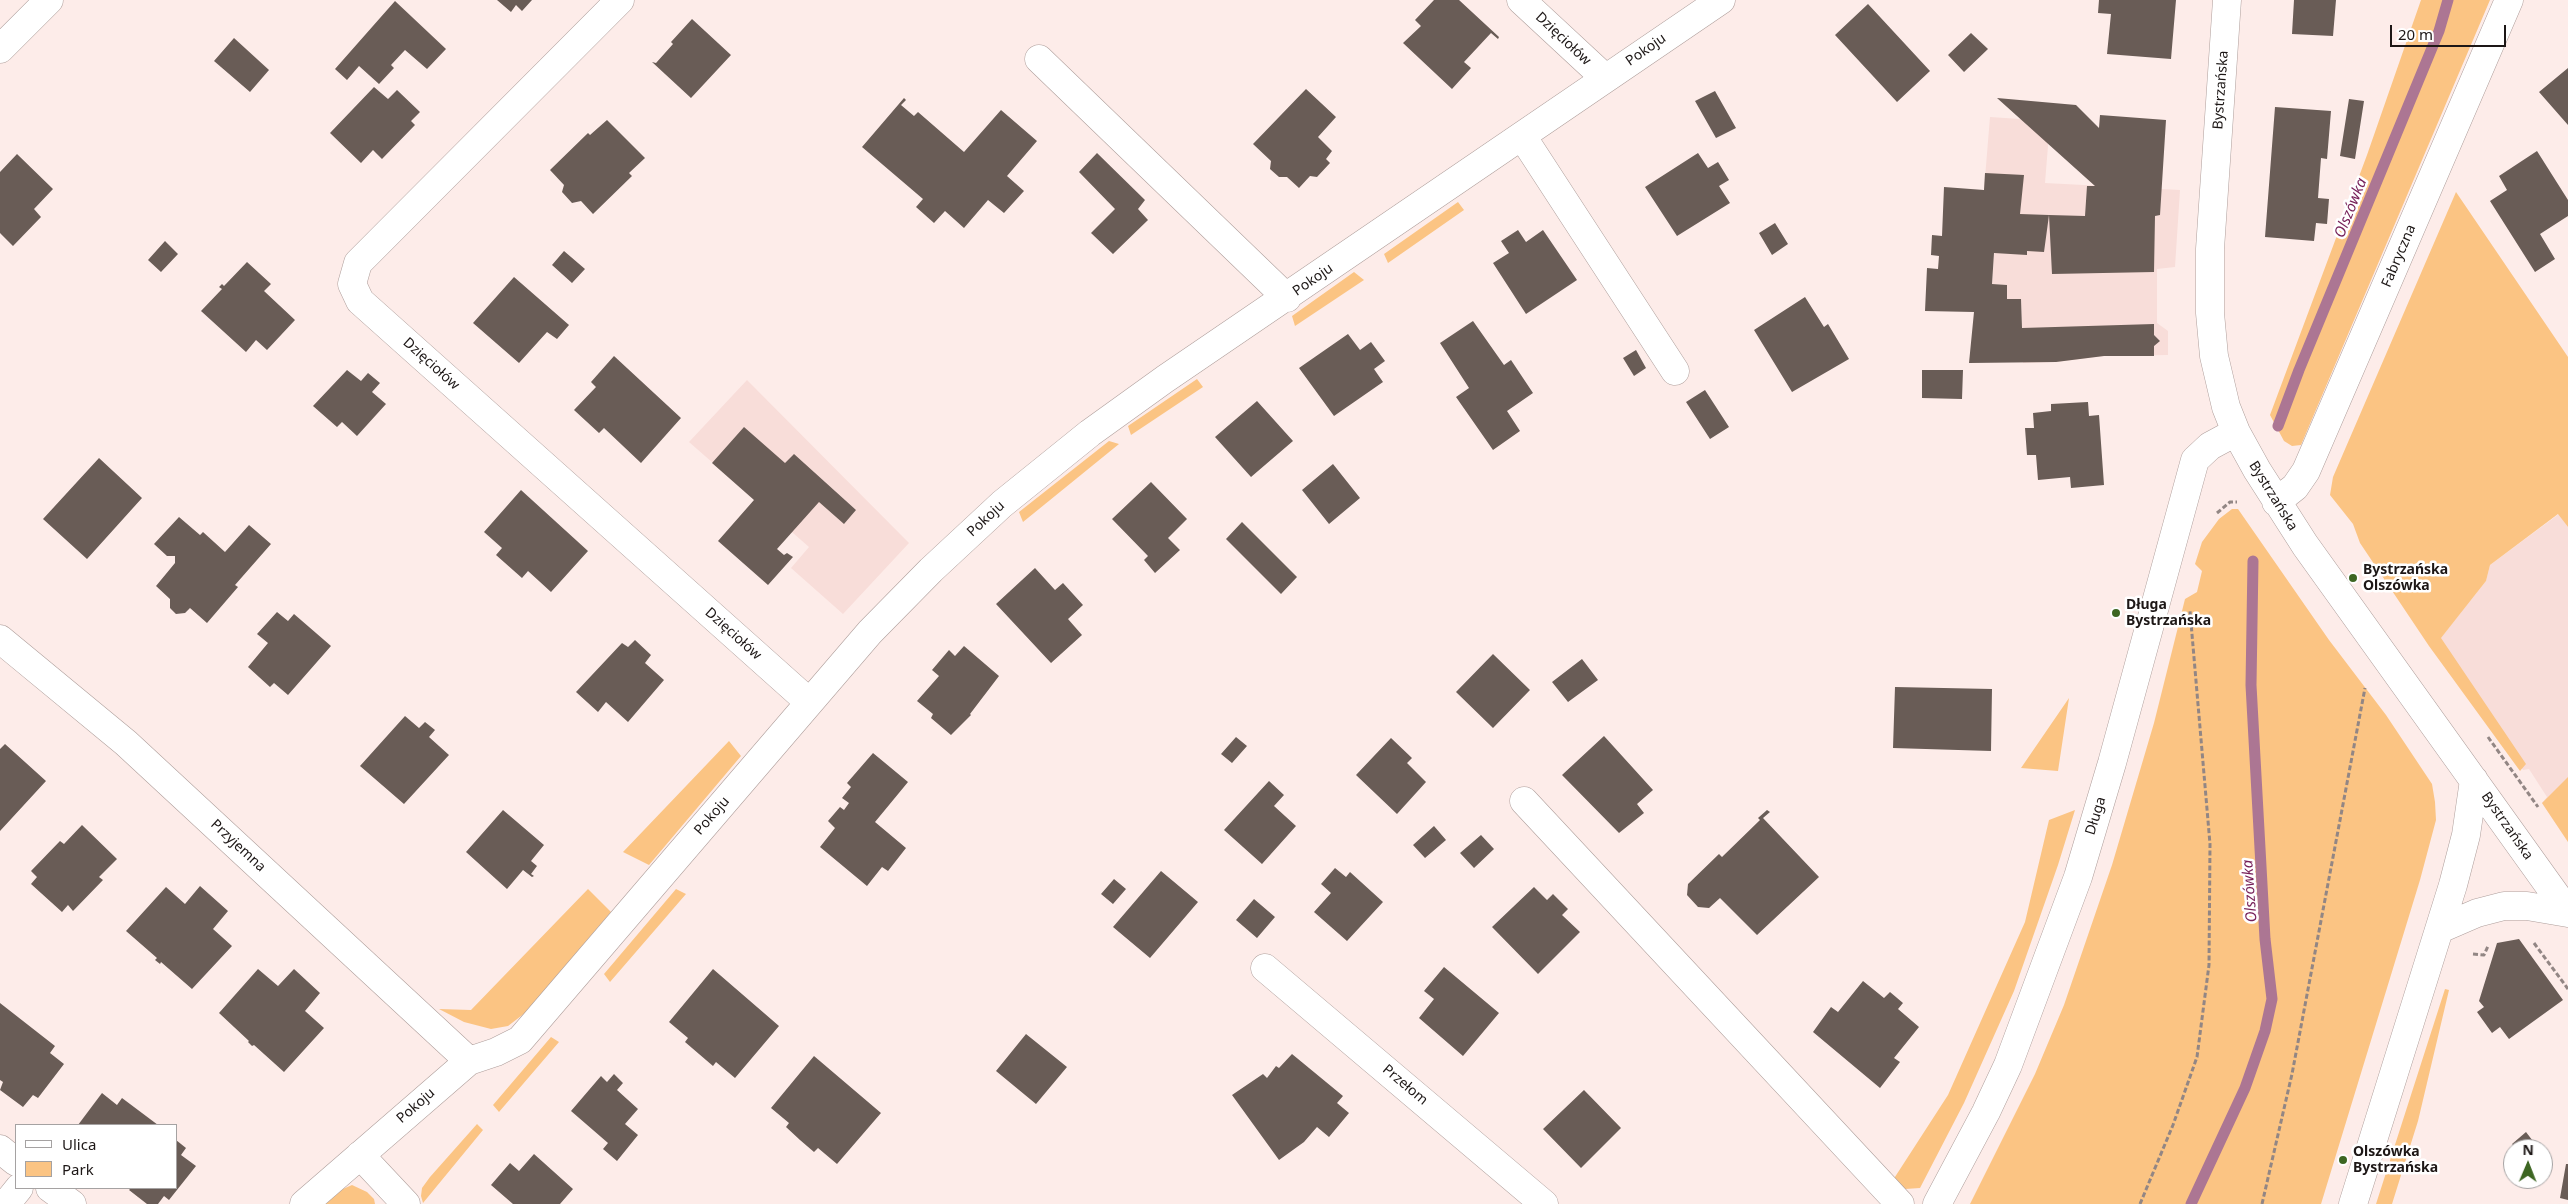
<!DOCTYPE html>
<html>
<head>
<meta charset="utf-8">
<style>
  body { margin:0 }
  #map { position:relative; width:2568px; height:1204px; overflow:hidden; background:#fdece9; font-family:"Noto Sans",sans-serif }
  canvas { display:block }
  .legend { position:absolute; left:15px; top:1124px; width:162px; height:65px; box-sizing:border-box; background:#fff; border:1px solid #a5a2a2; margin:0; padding:6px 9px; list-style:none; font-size:15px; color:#1d1716 }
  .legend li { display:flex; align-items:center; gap:10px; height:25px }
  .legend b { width:25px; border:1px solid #a5a2a2 }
  .north { position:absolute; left:2503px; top:1139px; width:50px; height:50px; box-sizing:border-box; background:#fff; border:1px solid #a5a2a2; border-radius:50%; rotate:1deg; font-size:14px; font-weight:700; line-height:20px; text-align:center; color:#1d1716 }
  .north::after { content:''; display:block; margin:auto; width:18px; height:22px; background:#3d6622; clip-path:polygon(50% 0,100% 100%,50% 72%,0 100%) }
  .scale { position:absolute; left:2390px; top:25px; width:116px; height:22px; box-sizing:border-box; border:2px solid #1d1716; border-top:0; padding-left:6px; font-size:15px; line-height:18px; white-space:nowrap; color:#1d1716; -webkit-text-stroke:4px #fff; paint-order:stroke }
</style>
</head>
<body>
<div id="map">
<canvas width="2568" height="1204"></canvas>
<ul class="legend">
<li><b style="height:6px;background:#fff"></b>Ulica</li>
<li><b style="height:14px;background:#fbc483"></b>Park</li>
</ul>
<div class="north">N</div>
<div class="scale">20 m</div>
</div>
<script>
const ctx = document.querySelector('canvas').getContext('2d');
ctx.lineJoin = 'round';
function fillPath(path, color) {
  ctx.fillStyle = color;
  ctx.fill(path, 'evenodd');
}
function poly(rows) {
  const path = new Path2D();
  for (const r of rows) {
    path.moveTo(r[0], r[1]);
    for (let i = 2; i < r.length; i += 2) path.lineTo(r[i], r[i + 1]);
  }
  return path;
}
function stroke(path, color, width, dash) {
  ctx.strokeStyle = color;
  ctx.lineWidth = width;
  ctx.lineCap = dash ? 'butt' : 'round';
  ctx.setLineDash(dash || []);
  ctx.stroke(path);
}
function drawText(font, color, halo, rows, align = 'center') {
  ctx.font = font + ' "Noto Sans",sans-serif';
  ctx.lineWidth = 5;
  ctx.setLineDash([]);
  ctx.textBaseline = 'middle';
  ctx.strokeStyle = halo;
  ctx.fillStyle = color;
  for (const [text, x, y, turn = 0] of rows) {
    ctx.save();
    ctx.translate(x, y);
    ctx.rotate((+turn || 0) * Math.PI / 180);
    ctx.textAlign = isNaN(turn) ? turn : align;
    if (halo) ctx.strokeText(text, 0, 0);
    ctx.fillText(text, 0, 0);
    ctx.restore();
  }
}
fillPath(poly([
  [1990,117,2050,121,2045,183,2180,190,2175,267,2157,269,2157,323,2168,331,2168,355,2104,356,2056,362,2023,363,2021,300,2007,299,2006,285,1992,284,1997,213,1984,190],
  [747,380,909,543,843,614,791,568,809,547,689,442],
  [2559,514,2568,527,2568,842,2542,803,2547,797,2529,769,2523,770,2435,645,2486,581,2490,565]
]), '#f8ddd9');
fillPath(poly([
  [2421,0,2490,0,2301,445,2292,446,2284,441,2270,415,2367,155],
  [2456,192,2568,357,2568,527,2558,514,2490,565,2486,581,2441,638,2526,764,2520,771,2429,646,2360,543,2353,524,2330,495,2333,477],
  [1458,202,1464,210,1388,263,1384,254],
  [1354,272,1364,280,1295,326,1292,316],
  [1197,379,1203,387,1131,435,1128,426],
  [1109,441,1119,444,1023,522,1019,512],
  [2232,509,2238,509,2329,640,2386,715,2432,784,2435,802,2436,820,2420,880,2321,1204,1970,1204,2035,1074,2064,1005,2112,865,2154,723,2185,599,2197,592,2202,571,2195,564,2202,542,2219,519],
  [2069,698,2058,771,2021,768],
  [729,741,741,756,649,865,623,852],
  [2568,777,2568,842,2542,803],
  [2075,810,2058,865,2014,991,1964,1103,1920,1188,1905,1189,1893,1180,1948,1095,2025,922,2049,820],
  [588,889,611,912,525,1013,508,1026,491,1029,464,1022,439,1009,471,1010],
  [676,889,686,894,610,982,604,974],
  [2445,989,2449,990,2418,1121,2392,1204,2376,1204],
  [551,1037,559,1042,499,1112,493,1105],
  [477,1124,483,1130,423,1203,421,1196,422,1188,430,1177],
  [352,1185,367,1192,374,1199,375,1204,324,1204,336,1192]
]), '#fbc483');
stroke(poly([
  [2278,426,2299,370,2439,31,2448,0],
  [2191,1204,2245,1088,2265,1031,2272,999,2265,939,2251,685,2253,561]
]), '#ac7693', 11);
fillPath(poly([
  [497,0,532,0,522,11,516,5,511,12],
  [1434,0,1459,0,1499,37,1498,39,1491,33,1464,62,1471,68,1452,89,1403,43,1421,26,1415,20],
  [2099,0,2176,0,2171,59,2107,54,2111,14,2098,13],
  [2294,0,2336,0,2333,36,2292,34],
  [395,1,446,49,427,69,405,50,391,65,394,68,379,84,359,66,347,80,335,69],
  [1868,4,1930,71,1897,102,1835,35],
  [692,19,731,55,691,98,652,62,656,63,673,44,671,42],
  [1971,33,1988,49,1964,72,1948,55],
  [234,38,269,70,250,92,214,61],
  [2568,68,2568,125,2539,92],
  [374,87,388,99,397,90,420,112,411,121,415,125,382,159,373,150,361,163,330,133],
  [1306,89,1336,117,1318,137,1332,151,1326,159,1330,163,1317,177,1310,176,1299,188,1287,177,1279,177,1270,169,1271,161,1253,144],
  [1715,91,1736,128,1716,138,1695,101],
  [904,98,906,100,901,105,914,116,918,112,964,152,1001,110,1037,141,1007,176,1024,191,1004,213,988,200,964,228,945,211,934,223,916,207,923,199,862,147],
  [1997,98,2076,105,2099,128,2100,115,2166,120,2160,215,2155,216,2154,272,2052,274,2049,215,2085,216,2087,186,2095,186],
  [2349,99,2364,101,2355,159,2340,156],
  [2275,107,2331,111,2327,159,2321,158,2318,198,2329,199,2327,224,2316,223,2314,241,2265,237],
  [607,120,645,158,629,173,632,176,593,214,581,201,572,203,562,192,564,185,550,170,588,133,590,135],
  [2537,151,2568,200,2568,216,2540,234,2555,259,2535,272,2490,201,2507,190,2499,176],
  [1097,153,1145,200,1138,209,1148,220,1113,254,1091,233,1115,209,1079,172],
  [1698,153,1708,168,1718,162,1729,180,1719,186,1730,203,1677,236,1645,187],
  [17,154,53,189,34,209,41,217,13,246,0,233,0,172],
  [1985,173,2024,175,2020,214,2049,215,2044,252,2027,251,2027,255,1994,253,1992,284,2007,285,2007,299,2021,299,2022,328,2154,324,2154,335,2160,341,2154,346,2154,356,2104,356,2056,362,1969,363,1974,312,1925,311,1927,268,1938,269,1939,256,1931,255,1932,235,1942,236,1944,187,1984,190],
  [1775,223,1788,244,1772,255,1759,233],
  [1518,230,1526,242,1543,230,1577,280,1526,314,1493,263,1509,253,1501,241],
  [165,241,178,254,161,272,148,260],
  [564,251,585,269,572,283,552,265],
  [247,262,271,284,264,291,295,320,267,350,256,340,246,352,201,311,222,289,219,287,222,284,224,286],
  [514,277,569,325,557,339,547,332,519,363,473,323],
  [1805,297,1824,327,1828,324,1849,359,1792,392,1754,330],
  [1473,321,1504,365,1511,360,1533,393,1507,411,1520,431,1493,450,1456,397,1469,388,1440,343],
  [1348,334,1360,350,1371,342,1385,361,1374,369,1383,382,1334,416,1299,368],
  [1636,350,1646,368,1634,376,1623,358],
  [614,356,681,418,641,463,604,428,599,433,574,410,596,387,591,382],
  [347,370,361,381,368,373,380,383,372,392,386,404,357,436,342,422,337,427,313,406],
  [1922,370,1963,370,1962,399,1922,398],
  [1705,390,1729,427,1710,439,1686,402],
  [1257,401,1293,441,1251,477,1215,437],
  [2088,402,2089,416,2099,415,2104,485,2071,488,2070,477,2038,480,2036,455,2027,455,2025,428,2034,428,2033,413,2051,411,2051,404],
  [744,427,785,463,794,454,856,510,844,524,819,502,777,549,784,555,787,553,793,557,768,585,718,541,754,500,712,463],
  [99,458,142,498,87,559,43,519],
  [1333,464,1360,498,1329,524,1302,490],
  [1151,482,1187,519,1168,538,1180,550,1155,573,1144,560,1148,556,1112,519],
  [521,490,588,551,551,592,528,571,522,578,496,555,502,548,484,532],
  [179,517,200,535,203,532,225,552,249,525,271,544,235,585,238,587,207,623,190,608,185,613,176,614,170,608,170,599,156,586,175,563,175,556,167,556,154,544],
  [1242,522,1297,577,1281,594,1226,539],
  [1035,568,1055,590,1063,583,1083,605,1068,619,1082,635,1051,663,996,604],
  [277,612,288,621,294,614,331,646,288,695,274,683,270,687,248,667,268,643,257,634],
  [635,640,651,655,645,663,664,680,628,722,606,702,598,712,576,692,622,643,628,647],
  [964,646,999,676,970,714,971,715,951,735,931,718,933,714,917,701,939,676,932,670,949,650,955,656],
  [1493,654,1530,690,1493,728,1456,692],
  [1582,659,1598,680,1568,702,1552,682],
  [1895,687,1992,689,1991,751,1893,748],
  [405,716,419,728,425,722,435,730,429,737,449,755,404,804,360,766],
  [1604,736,1653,790,1637,804,1644,813,1619,833,1562,775],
  [1236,737,1247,746,1232,763,1221,754],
  [1391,738,1412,758,1407,763,1426,782,1397,814,1356,775],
  [5,744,46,781,0,831,0,749],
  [873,753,908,782,875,822,906,848,888,871,882,867,867,886,820,847,835,828,828,821,840,807,844,810,849,803,842,798,851,787,847,783],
  [1269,781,1284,795,1274,806,1296,826,1262,864,1224,830],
  [503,810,544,845,531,861,537,866,531,874,534,876,532,877,523,870,507,889,466,852],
  [1767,810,1770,812,1763,818,1819,877,1757,935,1720,898,1709,908,1698,907,1687,895,1688,884,1719,854,1722,857,1760,820,1758,818],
  [82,825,117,859,99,877,103,880,73,911,68,905,62,912,31,884,37,877,31,871,60,841,64,844],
  [1434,826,1446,840,1425,858,1413,845],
  [1481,835,1494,849,1474,868,1460,853],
  [1335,868,1346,877,1350,872,1383,902,1347,941,1314,912,1331,893,1321,884],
  [1161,871,1198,902,1150,958,1113,927],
  [1114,879,1126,889,1113,904,1101,894],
  [200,886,228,911,213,929,232,946,192,989,161,962,160,964,155,960,157,958,126,931,166,887,185,904],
  [1534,887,1547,900,1553,894,1568,909,1562,915,1580,932,1538,974,1492,927],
  [1254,899,1275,917,1257,938,1236,920],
  [2519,939,2563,1000,2509,1039,2500,1027,2492,1033,2477,1012,2484,1007,2479,1001,2497,943],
  [1444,967,1499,1013,1463,1056,1419,1018,1434,999,1424,991],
  [258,969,278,986,294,969,320,993,305,1011,324,1028,284,1072,254,1045,252,1046,248,1042,249,1041,219,1013],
  [713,969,779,1026,735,1078,716,1062,713,1066,685,1042,688,1038,669,1022],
  [1863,981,1884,998,1890,992,1903,1003,1898,1009,1919,1027,1894,1058,1900,1062,1880,1088,1813,1032,1831,1007,1838,1012],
  [0,1003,55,1046,50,1053,64,1064,38,1098,33,1095,23,1107,0,1090,3,1082,0,1080],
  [1026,1034,1067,1067,1036,1104,996,1071],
  [1292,1054,1343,1096,1337,1103,1349,1113,1329,1137,1317,1127,1304,1142,1279,1160,1232,1095,1263,1074,1267,1078,1276,1066,1279,1068],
  [814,1056,881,1113,837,1164,818,1148,814,1152,800,1140,786,1127,789,1123,771,1108],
  [614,1074,623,1083,617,1090,638,1109,625,1124,638,1135,617,1161,603,1149,608,1143,571,1111,601,1076,607,1082],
  [1584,1090,1621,1128,1581,1168,1543,1129],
  [102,1093,117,1105,122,1098,158,1125,78,1125],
  [2526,1132,2539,1149,2516,1149,2512,1144],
  [176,1140,186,1148,181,1155,196,1166,169,1200,164,1196,158,1204,147,1204,129,1190,131,1188,176,1188],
  [534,1154,573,1189,560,1204,513,1204,491,1185,510,1163,519,1171],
  [2566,1164,2568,1164,2568,1200,2560,1198]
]), '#695c56');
const minor = poly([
  [620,0,358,263,352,284,360,301,809,702],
  [1521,0,1605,78],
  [2227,0,2210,249,2210,313,2214,356,2226,407,2236,432,2257,470,2305,545,2568,912],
  [0,49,49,0],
  [1039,59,1287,298],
  [1522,136,1675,371],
  [2276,502,2295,487,2306,471,2509,0],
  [0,639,126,743,469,1061],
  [1524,801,1900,1204],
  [2440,929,2477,913,2504,906,2527,906,2568,913],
  [1265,968,1544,1204],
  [0,1149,16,1162],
  [360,1155,406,1204],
  [50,1188,72,1204],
  [6,1204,19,1188],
  [304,1204,469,1061,496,1052,520,1040,870,632,931,570,1002,504,1090,433,1165,379,1721,0],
  [1937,1204,1986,1112,2008,1065,2078,877,2112,763,2195,460,2210,446,2236,432],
  [2353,1204,2453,885,2466,835,2474,780]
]);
stroke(minor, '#ae9e9b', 29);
stroke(poly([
  [2217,513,2230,502,2237,502],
  [2488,737,2538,807],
  [2534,943,2568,989],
  [2473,954,2484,955,2488,946],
  [2140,1204,2173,1125,2197,1057,2209,965,2210,844,2190,611],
  [2262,1204,2292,1074,2365,688]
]), '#928684', 3, [5, 2.5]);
stroke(minor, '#fff', 28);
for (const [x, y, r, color] of [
  [2353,578,5,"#3d6622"],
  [2116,613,5,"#3d6622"],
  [2343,1160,5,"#3d6622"]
]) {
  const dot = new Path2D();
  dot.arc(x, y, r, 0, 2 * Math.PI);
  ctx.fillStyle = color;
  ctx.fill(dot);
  stroke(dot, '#fff', 2);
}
drawText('14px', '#1d1716', '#fff', [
  ["Dzięciołów",1563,39,43],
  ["Pokoju",1646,50,-35],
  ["Bystrzańska",2221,90,-86],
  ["Fabryczna",2399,256,-67],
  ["Pokoju",1313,280,-35],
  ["Dzięciołów",431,364,42],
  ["Bystrzańska",2273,496,58],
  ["Pokoju",986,519,-43],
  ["Dzięciołów",733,634,42],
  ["Pokoju",712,816,-49],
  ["Długa",2096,816,-73],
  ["Bystrzańska",2507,826,55],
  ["Przyjemna",238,846,43],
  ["Przełom",1405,1085,40],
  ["Pokoju",416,1106,-41]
]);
drawText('bold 14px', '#1d1716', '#fff', [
  ["Bystrzańska",2363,570],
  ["Olszówka",2363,586],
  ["Długa",2126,605],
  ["Bystrzańska",2126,621],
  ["Olszówka",2353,1152],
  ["Bystrzańska",2353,1168]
], 'left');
drawText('italic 15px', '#751e57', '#fff', [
  ["Olszówka",2351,208,-68],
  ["Olszówka",2250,891,-94]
]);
</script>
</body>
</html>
